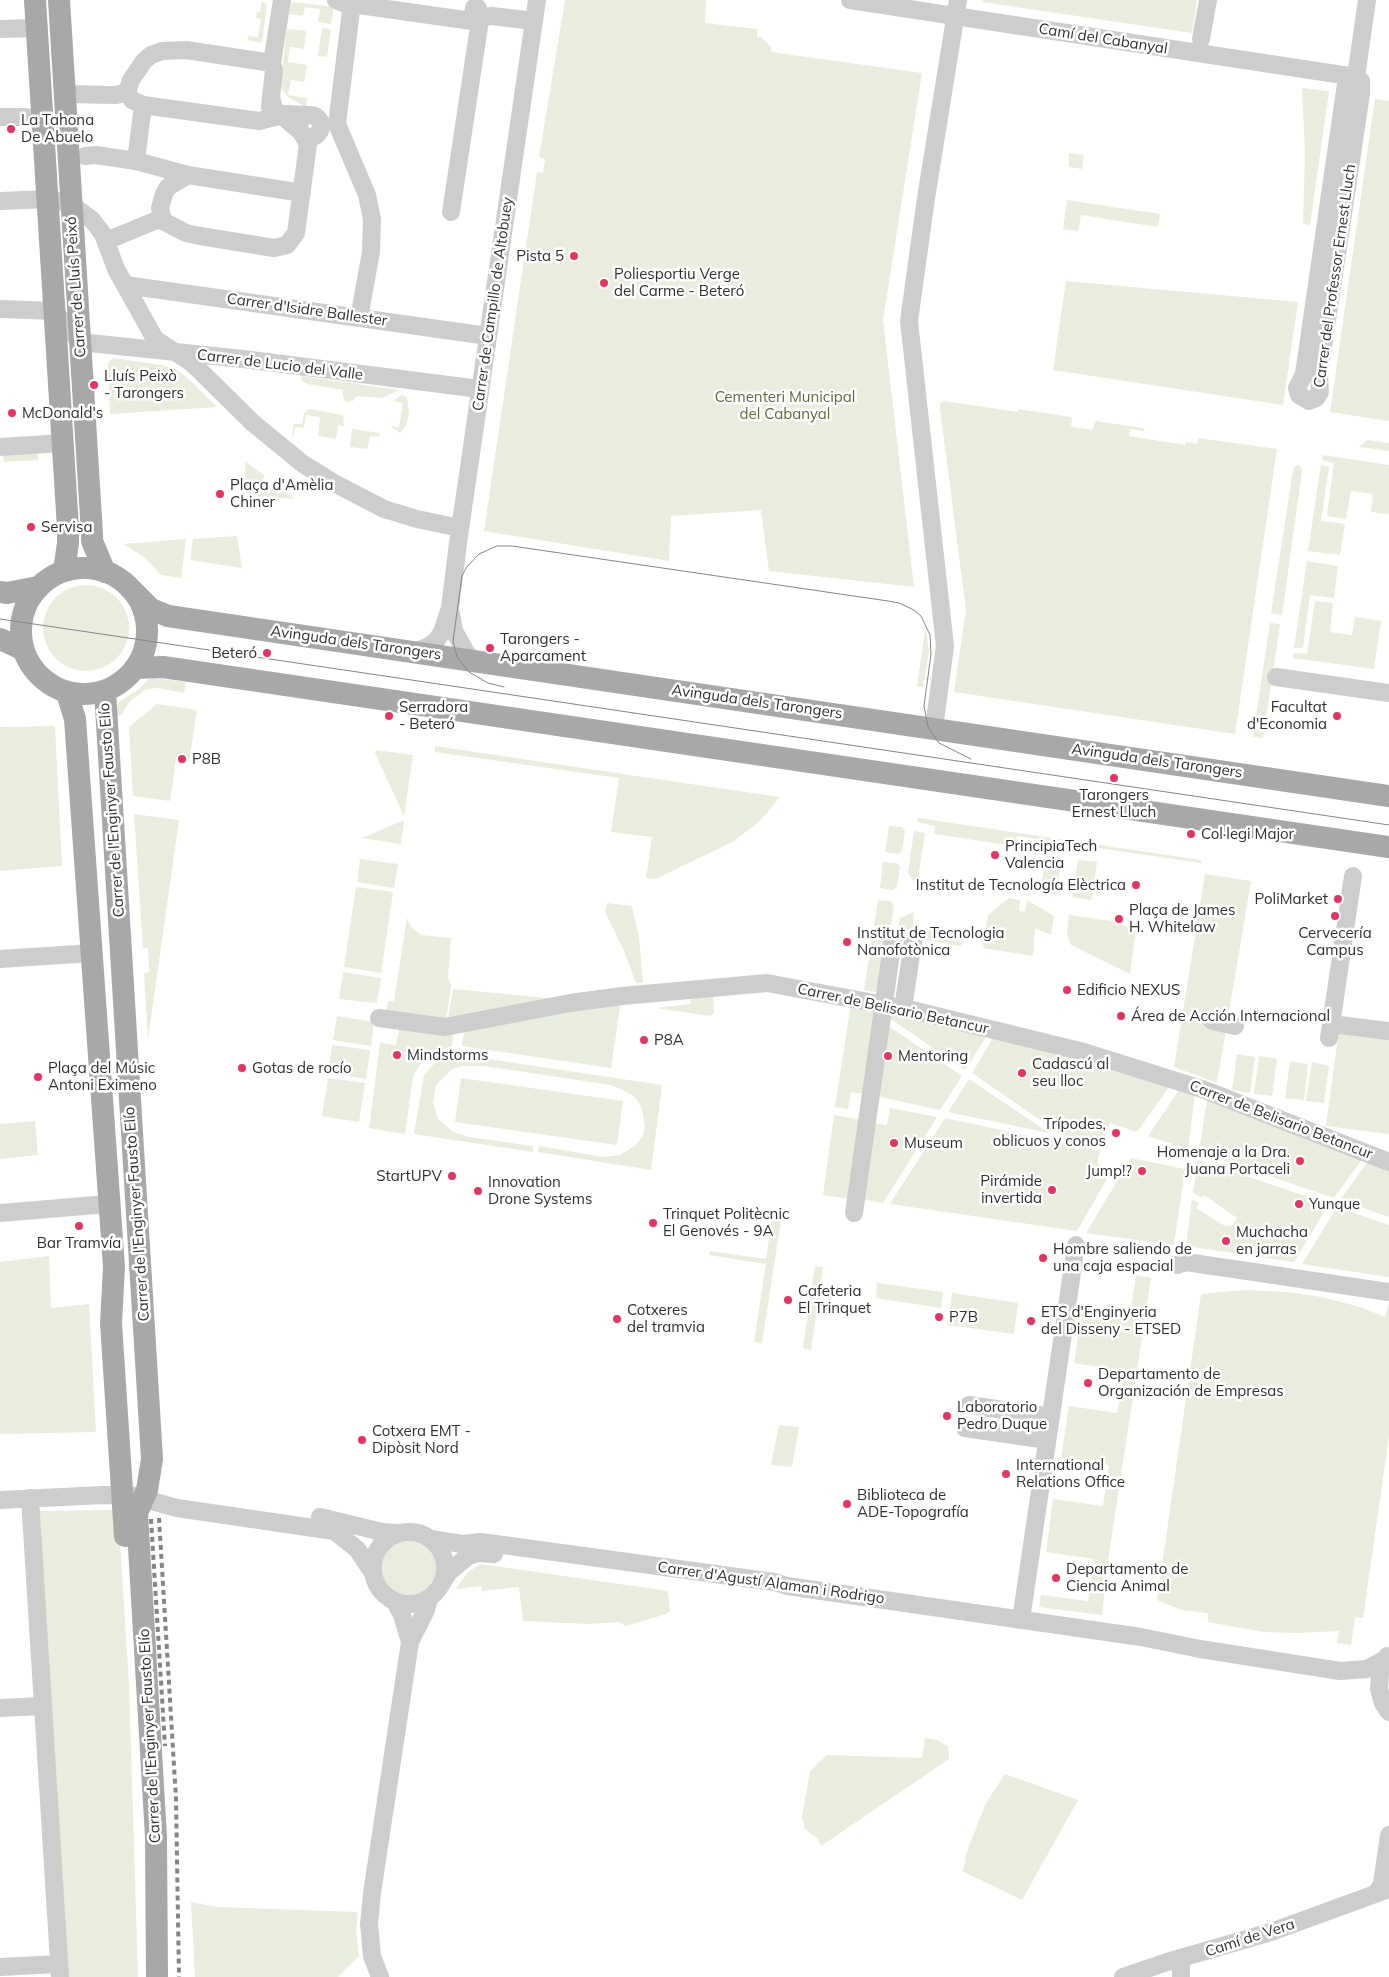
<!DOCTYPE html>
<html>
<head>
<meta charset="utf-8">
<style>
  body { margin:0 }
  canvas { display:block; background:#fff }
</style>
</head>
<body>
<canvas width="1389" height="1977"></canvas>
<script>
const ctx = document.querySelector('canvas').getContext('2d');
ctx.lineJoin = 'round';
function fillPath(path, color) {
  ctx.fillStyle = color;
  ctx.fill(path, 'evenodd');
}
function poly(rows) {
  const path = new Path2D();
  for (const r of rows) {
    if (r.length === 3) {
      path.moveTo(r[0] + r[2], r[1]);
      path.arc(r[0], r[1], r[2], 0, 2 * Math.PI);
      continue;
    }
    path.moveTo(r[0], r[1]);
    for (let i = 2; i < r.length; i += 2) path.lineTo(r[i], r[i + 1]);
  }
  return path;
}
function stroke(path, color, width, dash) {
  ctx.strokeStyle = color;
  ctx.lineWidth = width;
  ctx.lineCap = dash ? 'butt' : 'round';
  ctx.setLineDash(dash || []);
  ctx.stroke(path);
}
function drawText(font, color, halo, rows, align = 'center') {
  ctx.font = font + ' Mulish,sans-serif';
  ctx.lineWidth = 5;
  ctx.setLineDash([]);
  ctx.textBaseline = 'middle';
  ctx.strokeStyle = halo;
  ctx.fillStyle = color;
  for (const [text, x, y, turn = 0] of rows) {
    ctx.save();
    ctx.translate(x, y);
    ctx.rotate((+turn || 0) * Math.PI / 180);
    ctx.textAlign = isNaN(turn) ? turn : align;
    if (halo) ctx.strokeText(text, 0, 0);
    ctx.fillText(text, 0, 0);
    ctx.restore();
  }
}
fillPath(poly([
  [565,0,706,0,705,23,757,29,757,37,761,37,771,47,771,52,922,73,883,320,914,587,769,571,761,510,671,516,669,561,484,531,537,172,543,173,545,159,539,157],
  [983,0,1197,0,1192,33,982,2],
  [262,1,267,4,262,43,248,40,248,36,258,37,261,19,256,18,257,12,260,12],
  [293,2,334,7,331,24,318,22,320,9,305,7,303,16,289,14,291,4],
  [322,28,331,29,327,57,318,56],
  [287,29,306,31,304,49,290,47,288,62,307,65,304,82,291,80,288,95,307,98,306,107,288,97,280,86],
  [1302,88,1329,91,1310,225,1303,224,1305,152],
  [1375,99,1389,101,1389,421,1330,412],
  [1069,153,1084,155,1082,169,1069,167],
  [1067,200,1160,214,1158,227,1081,215,1078,231,1063,229],
  [1066,281,1298,302,1283,405,1053,370],
  [114,358,161,365,176,369,193,383,217,407,110,414,108,364,110,360],
  [301,376,399,390,382,398,357,396,353,401,346,402,343,396,343,390,307,384,302,381],
  [402,395,407,397,409,413,406,426,400,433,390,426,399,427,403,403,393,401],
  [944,401,1018,412,1018,409,1072,417,1071,427,1093,430,1095,421,1144,428,1144,431,1130,429,1129,436,1185,445,1186,442,1197,444,1198,438,1277,449,1235,734,954,692,966,610,940,409,940,403],
  [309,409,343,415,344,426,338,425,336,439,318,436,320,417,306,415,304,428,295,427,293,438,292,438,294,424,302,424,304,413],
  [352,429,380,433,379,437,370,436,367,449,350,447],
  [1367,440,1389,443,1389,451,1359,447],
  [38,453,38,460,4,462,3,455],
  [1323,455,1389,465,1389,514,1371,512,1373,494,1351,491,1346,519,1327,516,1334,463,1322,460],
  [245,461,265,476,250,496,246,493],
  [1300,465,1302,471,1282,615,1271,613,1293,470,1295,466],
  [1321,465,1329,467,1321,521,1345,524,1340,555,1308,551],
  [266,485,274,492,278,487,295,499,257,496],
  [237,536,242,568,190,560,193,539],
  [186,539,181,578,161,575,144,557,123,544],
  [1307,561,1338,566,1334,598,1310,595,1303,648,1294,648],
  [86,628,43],
  [1315,601,1333,603,1330,632,1352,635,1355,617,1381,621,1374,669,1293,658,1294,653,1307,654],
  [1270,623,1280,624,1263,738,1253,737],
  [925,630,927,636,929,651,923,687,917,687],
  [154,678,186,682,184,693,158,688,146,689,130,701,121,715,115,717,116,707,119,702,139,689,149,679],
  [157,704,197,710,190,757,189,761,176,759,170,801,133,796,129,727],
  [55,726,62,866,0,871,0,727],
  [435,746,663,780,780,797,760,821,734,841,656,879,646,878,652,837,611,832,619,778,435,752],
  [376,750,413,755,404,816,375,753],
  [134,814,179,820,148,1039,144,973,149,972,148,948,143,948],
  [918,818,1201,860,1201,863,1017,836,1015,846,934,834,935,826,917,822],
  [404,820,401,844,362,838],
  [889,826,902,827,905,831,902,851,898,854,885,852],
  [914,831,925,833,917,886,908,873],
  [1046,855,1062,857,1056,895,1040,893],
  [360,859,398,864,394,888,357,882],
  [1078,860,1097,862,1091,900,1072,897],
  [883,862,897,863,900,867,897,887,893,890,880,888],
  [1205,874,1251,881,1217,1083,1174,1067],
  [356,887,393,892,381,973,344,967],
  [1009,898,1020,900,1019,911,1025,912,1027,900,1054,916,1051,935,1035,928,1033,956,983,948,988,915],
  [878,900,891,901,894,905,891,925,887,928,874,926],
  [607,903,632,906,639,938,643,983,636,983,624,951,605,912],
  [914,912,912,932,898,930,900,918],
  [1069,915,1111,921,1136,930,1130,974,1071,945,1067,934],
  [407,918,411,927,421,935,451,938,448,977,451,986,446,1022,386,1013,388,1001,394,1001],
  [921,928,933,930,932,935,962,940,961,946,919,939],
  [872,937,885,938,881,993,864,990],
  [343,972,381,978,377,1003,339,999],
  [753,988,778,990,777,993,763,991,713,995,714,1013,710,1016,656,1008,691,1004,690,997,656,1001,624,1001],
  [453,989,548,998,448,1019],
  [621,1001,611,1068,462,1046,464,1032],
  [851,1003,878,1009,865,1094,851,1092,848,1109,835,1107],
  [889,1011,988,1034,965,1070,888,1017],
  [337,1016,374,1022,371,1046,333,1040],
  [887,1025,962,1076,940,1110,876,1096],
  [399,1029,453,1035,452,1046,430,1054,422,1061,413,1076,405,1134,369,1128,380,1043,396,1045],
  [1339,1029,1389,1036,1389,1134,1326,1126],
  [994,1036,1169,1087,1137,1132,1110,1123,1103,1144,1062,1135,972,1073],
  [332,1045,370,1050,366,1079,328,1073],
  [448,1053,662,1085,651,1170,538,1152,539,1146,603,1157,620,1155,636,1145,643,1135,645,1126,642,1109,638,1101,631,1094,611,1085,484,1066,461,1066,451,1070,436,1085,433,1103,438,1119,453,1132,469,1137,533,1146,533,1152,414,1134,424,1075,439,1058],
  [1237,1054,1255,1057,1250,1093,1232,1090],
  [1259,1056,1277,1059,1272,1096,1254,1094],
  [1290,1061,1308,1064,1304,1100,1285,1098],
  [1312,1062,1329,1066,1324,1103,1306,1101],
  [328,1078,365,1083,359,1122,322,1116],
  [461,1078,623,1101,617,1145,455,1122],
  [969,1079,1049,1133,948,1112],
  [1179,1090,1195,1095,1188,1149,1148,1136],
  [1207,1099,1363,1158,1334,1198,1199,1152],
  [890,1108,937,1117,883,1203,861,1199,873,1123,887,1125],
  [834,1115,861,1120,850,1199,823,1195],
  [945,1118,1100,1151,1097,1163,1111,1172,1077,1231,890,1204],
  [35,1121,38,1155,0,1159,0,1124],
  [1131,1158,1185,1169,1174,1245,1086,1233],
  [1198,1160,1329,1204,1294,1262,1186,1246,1192,1199,1199,1203,1196,1208,1225,1226,1233,1225,1237,1218,1204,1195,1202,1198,1193,1193],
  [1369,1160,1389,1169,1389,1217,1340,1200],
  [1337,1207,1389,1225,1389,1277,1302,1264],
  [773,1212,782,1214,762,1343,754,1342,766,1264,709,1255,710,1251,766,1259],
  [49,1256,51,1308,89,1304,96,1432,0,1434,0,1262],
  [815,1266,823,1267,811,1350,803,1348],
  [1136,1275,1151,1278,1108,1561,1102,1615,1039,1607,1041,1595,1088,1601,1094,1559,1046,1552,1053,1499,1103,1506,1109,1465,1061,1458,1069,1406,1117,1413,1124,1371,1074,1363,1082,1309,1130,1316],
  [877,1283,943,1292,941,1308,876,1298],
  [1244,1290,1286,1292,1322,1297,1360,1307,1385,1317,1389,1302,1389,1436,1363,1618,1355,1617,1351,1645,1337,1643,1339,1631,1299,1633,1264,1632,1208,1622,1208,1613,1181,1610,1157,1600,1201,1294],
  [952,1293,1018,1303,1014,1334,948,1325],
  [779,1425,799,1427,792,1467,771,1465],
  [118,1510,129,1684,138,1977,66,1977,35,1511],
  [409,1568,27],
  [481,1564,668,1591,670,1611,666,1614,626,1626,619,1622,589,1624,523,1621,519,1587,482,1591,481,1586,456,1589,468,1572],
  [925,1738,937,1740,948,1746,949,1759,821,1846,818,1839,805,1829,802,1817,810,1771,827,1755,922,1758],
  [1005,1774,1078,1800,1022,1900,962,1871,966,1861,965,1856,986,1803],
  [191,1902,217,1907,358,1912,356,1930,359,1956,338,1977,195,1977]
]), '#e9edde');
stroke(poly([
  [336,0,348,5,351,11,337,124,367,195,372,219,371,252,359,318],
  [850,0,1356,77],
  [359,5,472,21,474,8,478,8],
  [0,29,37,28],
  [1201,39,1208,0],
  [1356,77,1361,81,1361,94,1319,374,1320,392,1316,398,1309,401,1299,395,1297,388,1304,374,1346,84,1349,79,1356,77],
  [1356,77,1367,0],
  [127,92,132,100,143,105,259,121,287,114,308,115],
  [127,92,131,80,144,61,151,55,162,51,186,50,272,63],
  [65,94,116,95,127,92],
  [270,107,274,70,272,63,282,0],
  [310,126,11],
  [0,117,26,117,43,120],
  [85,156,96,155,136,161,188,175],
  [136,161,143,105],
  [0,201,48,199,71,204,92,220,103,234,116,269,155,339,192,363,253,423,303,464,334,483,384,509,417,519,460,528],
  [451,212,480,20,483,17,492,16,534,21],
  [163,221,160,208,164,194,168,187,188,175,302,193],
  [106,241,157,220,163,221,186,233,200,236,274,248,287,245,296,233,308,144,301,132,274,109,271,97],
  [125,285,488,336],
  [0,309,54,311],
  [54,311,80,342,243,359,480,389],
  [0,447,63,443],
  [414,652,427,647,436,641,442,632,449,611],
  [474,660,467,654,454,631,450,608,458,543,537,0],
  [1276,677,1389,693],
  [934,728,945,646,909,321,926,198,958,0],
  [0,959,92,953],
  [903,1008,913,942],
  [379,1018,445,1027,570,1003,622,996,767,983,912,1010,1084,1052,1202,1089,1389,1162],
  [1212,1021,1235,1026],
  [1331,1024,1389,1031],
  [1329,1038,1353,876],
  [0,1213,108,1204],
  [854,1213,893,939],
  [1177,1265,1186,1262,1389,1292],
  [969,1405,1051,1417],
  [965,1428,1047,1440],
  [30,1498,60,1977],
  [0,1500,104,1495,145,1496,155,1502,177,1508,334,1531,357,1549,373,1573],
  [320,1517,382,1532,397,1533],
  [409,1568,36],
  [431,1539,462,1544,481,1542,774,1582,787,1586,1141,1637,1200,1649,1340,1671,1367,1669,1385,1659],
  [442,1583,449,1572,467,1557,477,1553,494,1554],
  [395,1602,402,1615,410,1642,426,1610,429,1598],
  [1021,1620,1076,1245],
  [1387,1656,1380,1673,1379,1689,1383,1703,1389,1712],
  [0,1708,43,1706],
  [1376,1894,1382,1884,1389,1835],
  [0,1967,59,1964],
  [380,1977,372,1956,369,1924,372,1893,410,1642],
  [1123,1977,1167,1962,1271,1932,1389,1889],
  [1181,1977,1181,1959]
]), '#cdcdcd', 18);
stroke(poly([
  [35,0,68,528,68,543,64,571],
  [59,0,92,534,92,541,105,572],
  [84,631,63],
  [132,590,151,609,168,616,1389,796],
  [0,592,7,593,38,587],
  [0,639,22,649],
  [135,668,163,667,1389,847],
  [105,691,152,1459,147,1490,137,1513,156,1837,157,1977],
  [67,693,75,719,114,1267,111,1323,125,1536]
]), '#a8a8a8', 22);
stroke(poly([
  [0,619,1389,825],
  [504,687,488,683,469,672,457,657,453,641,462,576,466,568,479,554,497,546,512,546,888,601,899,603,914,610,921,616,930,635,931,654,924,706,928,727,939,743,971,759]
]), '#858585', 1);
stroke(poly([
  [159,1518,176,1799,179,1977],
  [151,1519,165,1746]
]), '#858585', 4, [5, 4]);
for (const [x, y, r, color] of [
  [11,129,5,"#e63361"],
  [574,256,5,"#e63361"],
  [604,283,5,"#e63361"],
  [94,385,5,"#e63361"],
  [12,413,5,"#e63361"],
  [220,494,5,"#e63361"],
  [31,527,5,"#e63361"],
  [490,648,5,"#e63361"],
  [267,653,5,"#e63361"],
  [389,716,5,"#e63361"],
  [1337,716,5,"#e63361"],
  [182,759,5,"#e63361"],
  [1114,778,5,"#e63361"],
  [1191,834,5,"#e63361"],
  [995,855,5,"#e63361"],
  [1136,885,5,"#e63361"],
  [1338,899,5,"#e63361"],
  [1335,916,5,"#e63361"],
  [1119,919,5,"#e63361"],
  [847,942,5,"#e63361"],
  [1067,990,5,"#e63361"],
  [1121,1016,5,"#e63361"],
  [644,1040,5,"#e63361"],
  [397,1055,5,"#e63361"],
  [888,1056,5,"#e63361"],
  [242,1068,5,"#e63361"],
  [1022,1073,5,"#e63361"],
  [38,1077,5,"#e63361"],
  [1116,1133,5,"#e63361"],
  [894,1143,5,"#e63361"],
  [1300,1161,5,"#e63361"],
  [1142,1171,5,"#e63361"],
  [452,1176,5,"#e63361"],
  [1052,1190,5,"#e63361"],
  [478,1191,5,"#e63361"],
  [1299,1204,5,"#e63361"],
  [653,1223,5,"#e63361"],
  [79,1226,5,"#e63361"],
  [1226,1241,5,"#e63361"],
  [1043,1258,5,"#e63361"],
  [788,1300,5,"#e63361"],
  [939,1317,5,"#e63361"],
  [617,1319,5,"#e63361"],
  [1031,1321,5,"#e63361"],
  [1088,1383,5,"#e63361"],
  [947,1416,5,"#e63361"],
  [362,1440,5,"#e63361"],
  [1006,1474,5,"#e63361"],
  [847,1504,5,"#e63361"],
  [1056,1578,5,"#e63361"]
]) {
  const dot = new Path2D();
  dot.arc(x, y, r, 0, 2 * Math.PI);
  ctx.fillStyle = color;
  ctx.fill(dot);
  stroke(dot, '#fff', 2);
}
drawText('15px', '#303030', '#fff', [
  ["Camí del Cabanyal",1103,39,9],
  ["Carrer del Professor Ernest Lluch",1335,276,-82],
  ["Carrer de Lluís Peixó",76,287,-94],
  ["Carrer de Campillo de Altobuey",493,304,-82],
  ["Carrer d'Isidre Ballester",307,310,8],
  ["Carrer de Lucio del Valle",280,365,7],
  ["Avinguda dels Tarongers",356,643,8],
  ["Avinguda dels Tarongers",757,702,8],
  ["Avinguda dels Tarongers",1157,761,8],
  ["Carrer de l'Enginyer Fausto Elío",112,810,-94],
  ["Carrer de Belisario Betancur",893,1009,12],
  ["Carrer de Belisario Betancur",1281,1120,21],
  ["Carrer de l'Enginyer Fausto Elío",137,1214,-94],
  ["Carrer d'Agustí Alaman i Rodrigo",771,1583,8],
  ["Carrer de l'Enginyer Fausto Elío",150,1736,-93],
  ["Camí de Vera",1250,1938,-18]
]);
drawText('15px', '#303030', '#fff', [
  ["La Tahona",21,120],
  ["De Abuelo",21,137],
  ["Pista 5",564,256,"right"],
  ["Poliesportiu Verge",614,274],
  ["del Carme - Beteró",614,291],
  ["Lluís Peixò",104,376],
  ["- Tarongers",104,393],
  ["McDonald's",22,413],
  ["Plaça d'Amèlia",230,485],
  ["Chiner",230,502],
  ["Servisa",41,527],
  ["Tarongers -",500,639],
  ["Aparcament",500,656],
  ["Beteró",257,653,"right"],
  ["Serradora",399,707],
  ["- Beteró",399,724],
  ["Facultat",1327,707,"right"],
  ["d'Economia",1327,724,"right"],
  ["P8B",192,759],
  ["Tarongers",1114,795,"center"],
  ["Ernest Lluch",1114,812,"center"],
  ["Col·legi Major",1201,834],
  ["PrincipiaTech",1005,846],
  ["Valencia",1005,863],
  ["Institut de Tecnología Elèctrica",1126,885,"right"],
  ["PoliMarket",1328,899,"right"],
  ["Plaça de James",1129,910],
  ["H. Whitelaw",1129,927],
  ["Institut de Tecnologia",857,933],
  ["Nanofotònica",857,950],
  ["Cervecería",1335,933,"center"],
  ["Campus",1335,950,"center"],
  ["Edificio NEXUS",1077,990],
  ["Área de Acción Internacional",1131,1016],
  ["P8A",654,1040],
  ["Mindstorms",407,1055],
  ["Mentoring",898,1056],
  ["Cadascú al",1032,1064],
  ["seu lloc",1032,1081],
  ["Plaça del Músic",48,1068],
  ["Antoni Eximeno",48,1085],
  ["Gotas de rocío",252,1068],
  ["Trípodes,",1106,1124,"right"],
  ["oblicuos y conos",1106,1141,"right"],
  ["Museum",904,1143],
  ["Homenaje a la Dra.",1290,1152,"right"],
  ["Juana Portaceli",1290,1169,"right"],
  ["Jump!?",1132,1171,"right"],
  ["StartUPV",442,1176,"right"],
  ["Pirámide",1042,1181,"right"],
  ["invertida",1042,1198,"right"],
  ["Innovation",488,1182],
  ["Drone Systems",488,1199],
  ["Yunque",1309,1204],
  ["Trinquet Politècnic",663,1214],
  ["El Genovés - 9A",663,1231],
  ["Muchacha",1236,1232],
  ["en jarras",1236,1249],
  ["Bar Tramvía",79,1243,"center"],
  ["Hombre saliendo de",1053,1249],
  ["una caja espacial",1053,1266],
  ["Cafeteria",798,1291],
  ["El Trinquet",798,1308],
  ["Cotxeres",627,1310],
  ["del tramvia",627,1327],
  ["ETS d'Enginyeria",1041,1312],
  ["del Disseny - ETSED",1041,1329],
  ["P7B",949,1317],
  ["Departamento de",1098,1374],
  ["Organización de Empresas",1098,1391],
  ["Laboratorio",957,1407],
  ["Pedro Duque",957,1424],
  ["Cotxera EMT -",372,1431],
  ["Dipòsit Nord",372,1448],
  ["International",1016,1465],
  ["Relations Office",1016,1482],
  ["Biblioteca de",857,1495],
  ["ADE-Topografía",857,1512],
  ["Departamento de",1066,1569],
  ["Ciencia Animal",1066,1586]
], 'left');
drawText('15px', '#5c6c3d', '#fff', [
  ["Cementeri Municipal",785,397],
  ["del Cabanyal",785,414]
]);
</script>
</body>
</html>
